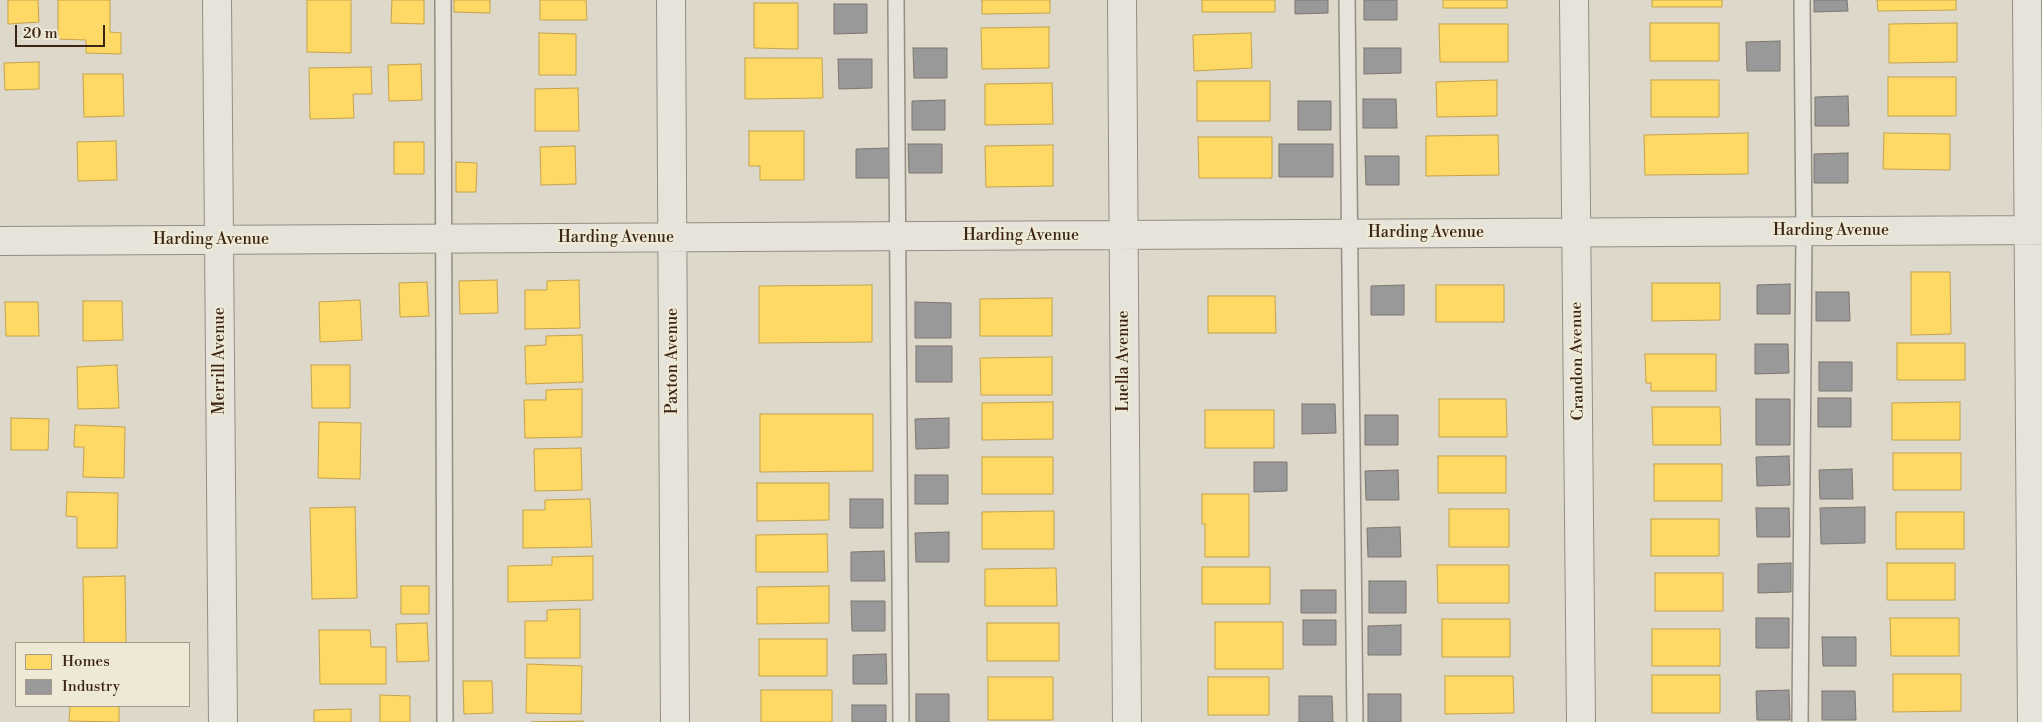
<!DOCTYPE html>
<html>
<head>
<meta charset="utf-8">
<style>
  body { margin:0 }
  #map { position:relative; width:2042px; height:722px; overflow:hidden; background:#ddd8c9; font-family:"Libre Bodoni",serif }
  canvas { display:block }
  .legend { position:absolute; left:15px; top:642px; width:175px; height:65px; box-sizing:border-box; background:#eee9d7; border:1px solid #a69b88; margin:0; padding:6px 9px; list-style:none; font-size:15px; color:#3b2512 }
  .legend li { display:flex; align-items:center; gap:10px; height:25px }
  .legend b { width:25px; border:1px solid #a69b88 }
  .scale { position:absolute; left:15px; top:25px; width:90px; height:22px; box-sizing:border-box; border:2px solid #3b2512; border-top:0; padding-left:6px; font-size:15px; line-height:18px; white-space:nowrap; color:#3b2512; -webkit-text-stroke:4px #eee9d7; paint-order:stroke }
</style>
</head>
<body>
<div id="map">
<canvas width="2042" height="722"></canvas>
<ul class="legend">
<li><b style="height:14px;background:#ffd966"></b>Homes</li>
<li><b style="height:14px;background:#999"></b>Industry</li>
</ul>
<div class="scale">20 m</div>
</div>
<script>
const ctx = document.querySelector('canvas').getContext('2d');
ctx.lineJoin = 'round';
function fillPath(path, color) {
  ctx.fillStyle = color;
  ctx.fill(path, 'evenodd');
}
function poly(rows) {
  const path = new Path2D();
  for (const r of rows) {
    path.moveTo(r[0], r[1]);
    for (let i = 2; i < r.length; i += 2) path.lineTo(r[i], r[i + 1]);
  }
  return path;
}
function stroke(path, color, width, dash) {
  ctx.strokeStyle = color;
  ctx.lineWidth = width;
  ctx.lineCap = dash ? 'butt' : 'round';
  ctx.setLineDash(dash || []);
  ctx.stroke(path);
}
function drawText(font, color, halo, rows, align = 'center') {
  ctx.font = font + ' "Libre Bodoni",serif';
  ctx.lineWidth = 5;
  ctx.setLineDash([]);
  ctx.textBaseline = 'middle';
  ctx.strokeStyle = halo;
  ctx.fillStyle = color;
  for (const [text, x, y, turn = 0] of rows) {
    ctx.save();
    ctx.translate(x, y);
    ctx.rotate((+turn || 0) * Math.PI / 180);
    ctx.textAlign = isNaN(turn) ? turn : align;
    if (halo) ctx.strokeText(text, 0, 0);
    ctx.fillText(text, 0, 0);
    ctx.restore();
  }
}
const homes = poly([
  [8,0,38,0,39,22,8,24,8,0],
  [58,0,110,0,110,32,121,33,121,54,86,53,86,40,58,39,58,0],
  [307,0,351,0,351,53,307,52,307,0],
  [392,0,424,0,424,24,391,23,392,0],
  [454,0,490,0,490,13,454,12,454,0],
  [540,0,586,0,587,20,540,20,540,0],
  [982,0,1050,0,1050,13,982,14,982,0],
  [1202,0,1275,0,1275,12,1202,12,1202,0],
  [1443,0,1507,0,1507,8,1443,8,1443,0],
  [1652,0,1722,0,1722,7,1652,7,1652,0],
  [1877,0,1956,0,1956,10,1878,11,1877,0],
  [754,3,798,3,798,49,754,48,754,3],
  [1650,23,1719,23,1719,61,1650,61,1650,23],
  [1957,23,1957,62,1889,63,1889,24,1957,23],
  [1439,24,1508,24,1508,62,1440,62,1439,24],
  [1049,27,1049,68,982,69,981,28,1049,27],
  [539,33,576,34,576,75,539,75,539,33],
  [1251,33,1252,68,1194,71,1193,35,1251,33],
  [745,58,822,58,823,98,745,99,745,58],
  [39,62,39,89,5,90,4,63,39,62],
  [421,64,422,100,389,101,388,65,421,64],
  [371,67,372,94,353,94,354,118,310,119,309,68,371,67],
  [83,74,123,74,124,116,84,117,83,74],
  [1888,77,1956,77,1956,116,1888,116,1888,77],
  [1497,80,1497,116,1437,117,1436,82,1497,80],
  [1651,80,1719,80,1719,117,1651,117,1651,80],
  [1197,81,1270,81,1270,121,1197,121,1197,81],
  [1052,83,1053,124,985,125,985,84,1052,83],
  [578,88,579,131,535,131,535,89,578,88],
  [749,131,804,131,804,180,760,180,760,166,749,166,749,131],
  [1748,133,1748,174,1645,175,1644,135,1748,133],
  [1884,133,1950,134,1950,170,1883,169,1884,133],
  [1498,135,1499,175,1426,176,1426,136,1498,135],
  [1198,137,1272,137,1272,178,1199,178,1198,137],
  [116,141,117,180,78,181,77,142,116,141],
  [394,142,424,142,424,174,394,174,394,142],
  [1053,145,1053,186,986,187,985,146,1053,145],
  [575,146,576,184,541,185,540,147,575,146],
  [456,162,477,163,476,192,456,192,456,162],
  [1911,272,1950,272,1951,334,1911,335,1911,272],
  [497,280,498,313,460,314,459,281,497,280],
  [579,280,580,328,525,329,525,290,547,290,547,281,579,280],
  [427,282,429,316,400,317,399,283,427,282],
  [1652,283,1720,283,1720,320,1652,321,1652,283],
  [872,285,872,342,759,343,759,286,872,285],
  [1436,285,1504,285,1504,322,1436,322,1436,285],
  [1208,296,1275,296,1276,333,1208,333,1208,296],
  [1052,298,1052,336,980,336,980,299,1052,298],
  [360,300,362,340,320,342,319,302,360,300],
  [83,301,122,301,123,340,83,341,83,301],
  [5,302,38,302,39,336,6,336,5,302],
  [582,335,583,382,526,384,525,346,546,345,546,336,582,335],
  [1897,343,1965,343,1965,380,1897,380,1897,343],
  [1645,354,1716,354,1716,391,1651,391,1651,383,1646,383,1645,354],
  [1052,357,1052,395,981,395,980,358,1052,357],
  [117,365,119,408,78,409,77,367,117,365],
  [311,365,350,365,350,408,312,408,311,365],
  [582,389,582,437,525,438,524,400,546,400,546,390,582,389],
  [1439,399,1506,399,1507,437,1439,437,1439,399],
  [1053,402,1053,439,982,440,982,403,1053,402],
  [1960,402,1960,440,1892,440,1892,403,1960,402],
  [1652,407,1720,407,1721,445,1653,445,1652,407],
  [1205,410,1274,410,1274,448,1205,448,1205,410],
  [760,414,873,414,873,471,760,472,760,414],
  [11,418,49,419,48,450,11,450,11,418],
  [319,422,361,423,360,479,318,478,319,422],
  [75,425,125,427,124,478,83,477,84,447,74,447,75,425],
  [581,448,582,490,535,491,534,449,581,448],
  [1893,453,1961,453,1961,490,1893,490,1893,453],
  [1438,456,1506,456,1506,493,1438,493,1438,456],
  [982,457,1053,457,1053,494,982,494,982,457],
  [1654,464,1722,464,1722,501,1654,501,1654,464],
  [757,483,829,483,829,520,757,521,757,483],
  [67,492,118,493,117,548,77,548,77,517,66,516,67,492],
  [1202,494,1249,494,1249,557,1205,557,1205,524,1202,524,1202,494],
  [590,499,592,547,523,548,523,510,545,510,545,500,590,499],
  [355,507,357,598,312,599,310,508,355,507],
  [1449,509,1509,509,1509,547,1449,547,1449,509],
  [1054,511,1054,549,982,549,982,512,1054,511],
  [1896,512,1964,512,1964,549,1896,549,1896,512],
  [1651,519,1719,519,1719,556,1651,556,1651,519],
  [827,534,828,572,756,572,756,535,827,534],
  [593,556,593,600,508,602,508,566,552,565,552,557,593,556],
  [1887,563,1955,563,1955,600,1887,600,1887,563],
  [1437,565,1509,565,1509,603,1438,603,1437,565],
  [1202,567,1270,567,1270,604,1202,604,1202,567],
  [1056,568,1057,606,985,606,985,569,1056,568],
  [1655,573,1723,573,1723,611,1655,611,1655,573],
  [125,576,126,643,84,643,83,577,125,576],
  [401,586,429,586,429,614,401,614,401,586],
  [829,586,829,623,757,624,757,587,829,586],
  [580,609,580,658,525,658,525,621,547,621,547,610,580,609],
  [1890,618,1959,618,1959,656,1891,656,1890,618],
  [1442,619,1510,619,1510,657,1442,657,1442,619],
  [1215,622,1283,622,1283,669,1215,669,1215,622],
  [427,623,429,661,397,662,396,624,427,623],
  [987,623,1059,623,1059,661,987,661,987,623],
  [1652,629,1720,629,1720,666,1652,666,1652,629],
  [319,630,370,630,371,647,386,647,386,684,320,684,319,630],
  [759,639,827,639,827,676,759,676,759,639],
  [527,664,582,666,581,714,526,713,527,664],
  [1893,674,1961,674,1961,711,1893,712,1893,674],
  [1652,675,1720,675,1720,713,1652,713,1652,675],
  [1445,676,1513,676,1514,713,1445,714,1445,676],
  [988,677,1053,677,1053,720,988,720,988,677],
  [1208,677,1269,677,1269,715,1208,715,1208,677],
  [463,681,492,681,493,713,464,714,463,681],
  [761,690,832,690,832,722,761,722,761,690],
  [380,695,410,696,410,722,380,722,380,695],
  [70,706,119,706,119,722,69,721,70,706],
  [351,709,351,722,314,722,314,710,351,709],
  [583,721,583,722,531,722,583,721]
]);
fillPath(homes, '#ffd966');
stroke(homes, '#c4a34d', 1);
const industry = poly([
  [1295,0,1328,0,1328,13,1295,14,1295,0],
  [1364,0,1397,0,1397,20,1364,20,1364,0],
  [1814,0,1847,0,1848,11,1814,12,1814,0],
  [834,4,867,4,867,33,834,34,834,4],
  [1780,41,1780,71,1747,71,1746,42,1780,41],
  [913,48,947,48,947,78,914,78,913,48],
  [1364,48,1401,48,1401,73,1364,74,1364,48],
  [838,59,872,59,872,88,839,89,838,59],
  [1848,96,1849,126,1815,126,1815,97,1848,96],
  [1363,99,1396,99,1397,128,1363,128,1363,99],
  [945,100,945,130,912,130,912,101,945,100],
  [1298,101,1331,101,1331,130,1298,130,1298,101],
  [908,144,942,144,942,173,909,173,908,144],
  [1279,144,1333,144,1333,177,1279,177,1279,144],
  [889,148,889,178,856,178,856,149,889,148],
  [1848,153,1848,183,1814,183,1814,154,1848,153],
  [1365,156,1399,156,1399,185,1366,185,1365,156],
  [1790,284,1790,314,1757,314,1757,285,1790,284],
  [1404,285,1404,315,1371,315,1371,286,1404,285],
  [1816,292,1849,292,1850,321,1816,321,1816,292],
  [915,302,951,303,951,338,915,338,915,302],
  [1755,344,1788,344,1789,373,1755,374,1755,344],
  [916,346,952,346,952,382,916,382,916,346],
  [1819,362,1852,362,1852,391,1819,391,1819,362],
  [1818,398,1851,398,1851,427,1818,427,1818,398],
  [1756,399,1790,399,1790,445,1756,445,1756,399],
  [1302,404,1335,404,1336,433,1302,434,1302,404],
  [1365,415,1398,415,1398,445,1365,445,1365,415],
  [949,418,949,448,916,449,915,419,949,418],
  [1789,456,1790,485,1757,486,1756,457,1789,456],
  [1254,462,1287,462,1287,491,1254,492,1254,462],
  [1852,469,1853,499,1820,499,1819,470,1852,469],
  [1398,470,1399,500,1366,500,1365,471,1398,470],
  [915,475,948,475,948,504,915,504,915,475],
  [850,499,883,499,883,528,850,528,850,499],
  [1865,507,1865,543,1821,544,1820,508,1865,507],
  [1756,508,1789,508,1790,537,1757,537,1756,508],
  [1400,527,1401,557,1368,557,1367,528,1400,527],
  [949,532,949,562,916,562,915,533,949,532],
  [884,551,885,581,851,581,851,552,884,551],
  [1791,563,1791,592,1758,593,1758,564,1791,563],
  [1369,581,1406,581,1406,613,1369,613,1369,581],
  [1301,590,1336,590,1336,613,1301,613,1301,590],
  [851,601,885,601,885,631,852,631,851,601],
  [1756,618,1789,618,1789,648,1756,648,1756,618],
  [1303,620,1336,620,1336,645,1303,645,1303,620],
  [1401,625,1401,655,1368,655,1368,626,1401,625],
  [1822,637,1856,637,1856,666,1823,666,1822,637],
  [886,654,887,684,853,684,853,655,886,654],
  [1789,690,1790,720,1757,720,1756,691,1789,690],
  [1822,691,1855,691,1856,720,1822,720,1822,691],
  [916,694,949,694,949,722,916,722,916,694],
  [1368,694,1401,694,1401,722,1368,722,1368,694],
  [1299,696,1332,696,1333,722,1299,722,1299,696],
  [852,705,886,705,886,722,852,722,852,705]
]);
fillPath(industry, '#999');
stroke(industry, '#7d7670', 1);
const lane = poly([
  [443,0,445,722],
  [896,0,901,722],
  [1347,0,1355,722],
  [1800,722,1804,231,1802,0]
]);
const street = poly([
  [217,0,223,722],
  [671,0,675,722],
  [1122,0,1127,722],
  [1574,0,1581,722],
  [2027,0,2032,722],
  [0,241,2042,230]
]);
stroke(lane, '#948e84', 18);
stroke(street, '#948e84', 30);
stroke(lane, '#e6e3db', 15);
stroke(street, '#e6e3db', 28);
drawText('16px', '#3b2512', '#eee9d7', [
  ["Harding Avenue",1831,231],
  ["Harding Avenue",1426,233],
  ["Harding Avenue",1021,236],
  ["Harding Avenue",616,238],
  ["Harding Avenue",211,240],
  ["Merrill Avenue",220,361,-90],
  ["Paxton Avenue",673,361,-90],
  ["Luella Avenue",1124,361,-90],
  ["Crandon Avenue",1578,361,-91]
]);
</script>
</body>
</html>
